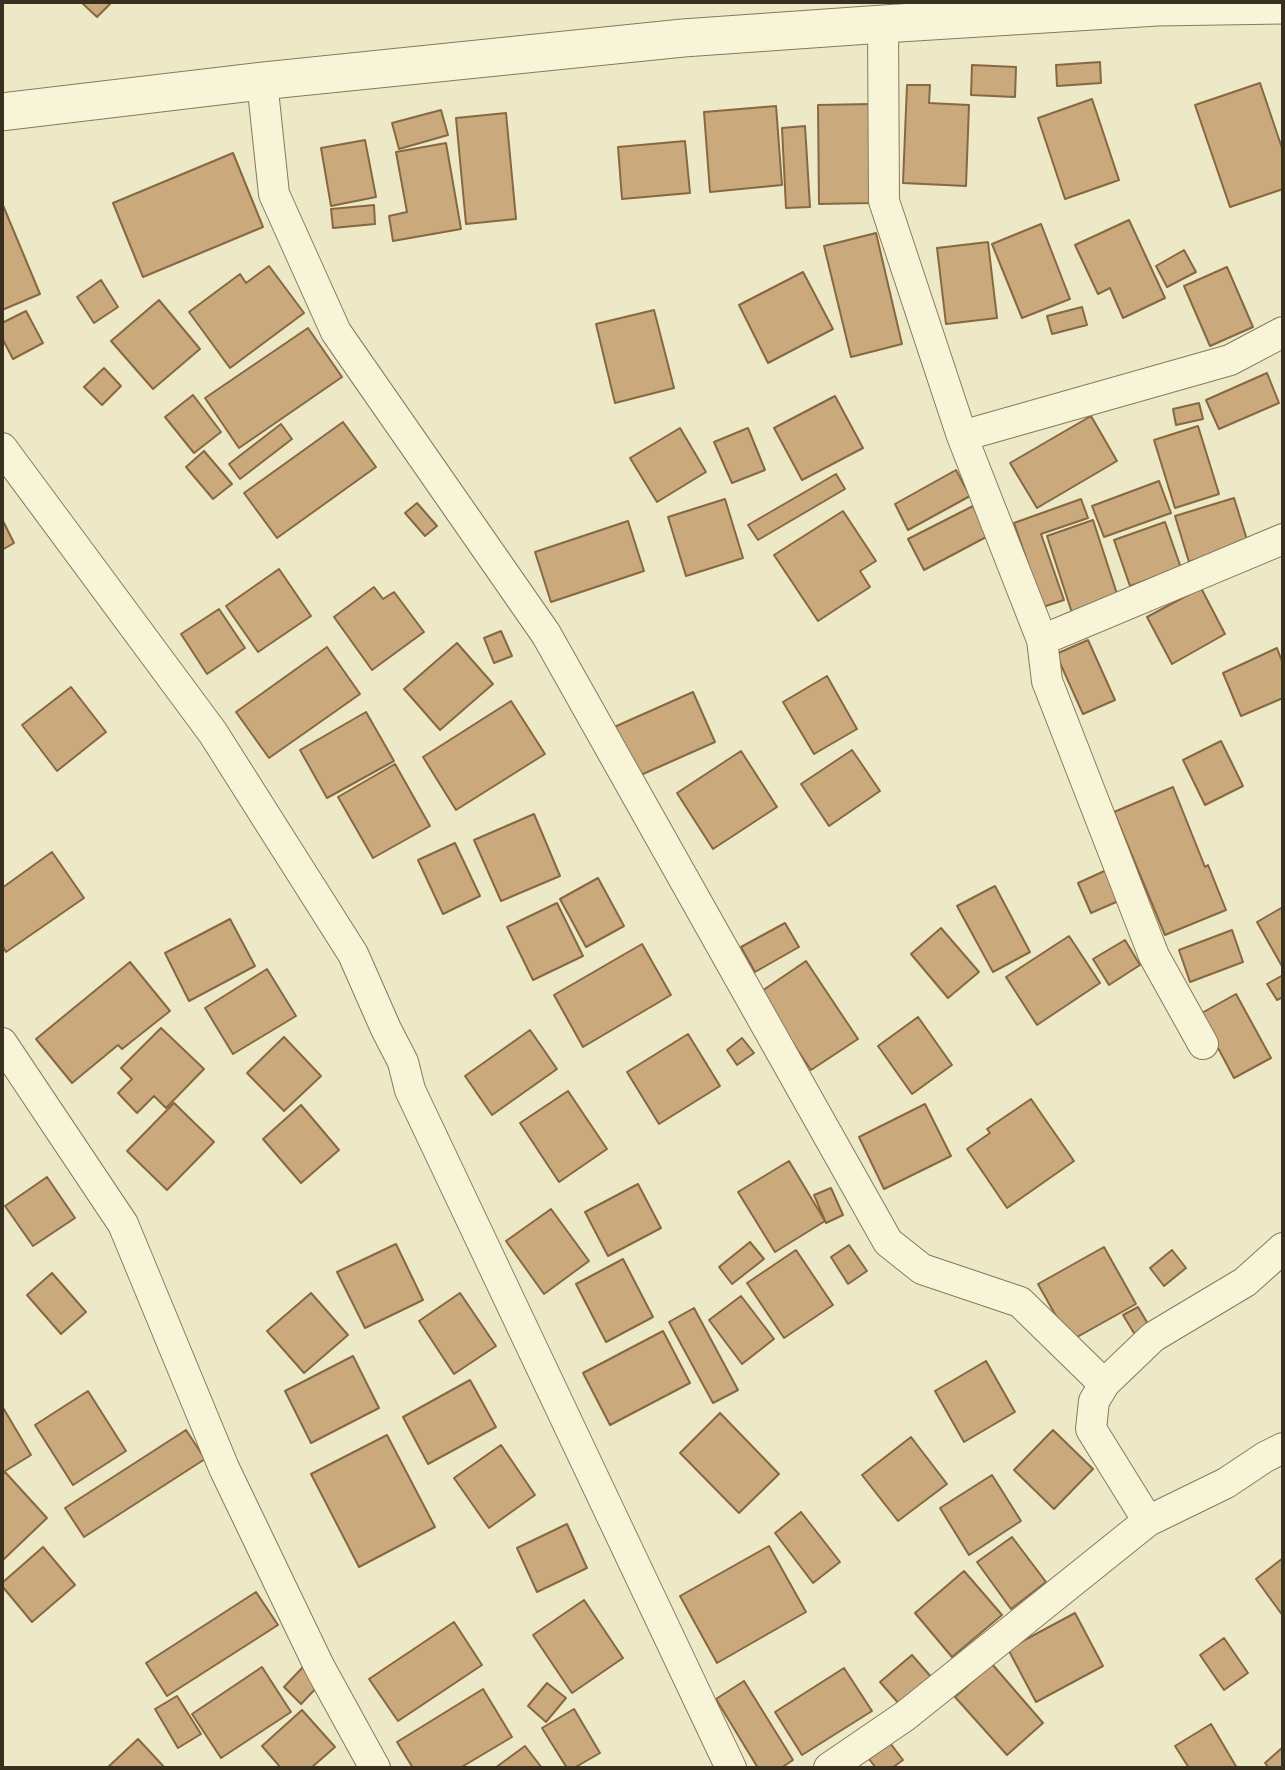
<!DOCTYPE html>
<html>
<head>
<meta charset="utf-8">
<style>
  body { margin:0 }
  #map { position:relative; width:1285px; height:1770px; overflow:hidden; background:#ede8c5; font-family:"Times New Roman",serif }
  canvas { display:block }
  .frame { position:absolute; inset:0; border:4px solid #382f1f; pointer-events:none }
</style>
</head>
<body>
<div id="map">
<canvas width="1285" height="1770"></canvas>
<div class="frame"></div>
</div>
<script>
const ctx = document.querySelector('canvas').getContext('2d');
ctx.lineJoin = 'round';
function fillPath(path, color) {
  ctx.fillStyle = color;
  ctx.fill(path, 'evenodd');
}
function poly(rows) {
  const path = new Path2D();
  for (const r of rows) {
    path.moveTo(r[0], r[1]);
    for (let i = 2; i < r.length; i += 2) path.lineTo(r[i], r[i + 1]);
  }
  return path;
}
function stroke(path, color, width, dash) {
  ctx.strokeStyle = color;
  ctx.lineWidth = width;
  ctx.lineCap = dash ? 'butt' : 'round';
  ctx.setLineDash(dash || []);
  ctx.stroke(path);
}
const building = poly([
  [81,2,112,2,97,17,81,2],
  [1100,62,1101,83,1057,86,1056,65,1100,62],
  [972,65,1016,67,1015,97,971,95,972,65],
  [1260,83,1283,151,1283,189,1230,207,1195,105,1260,83],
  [907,85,930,85,929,103,969,105,966,186,903,183,907,85],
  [1092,99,1119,180,1065,199,1038,118,1092,99],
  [871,104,872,203,819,204,818,105,871,104],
  [776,106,782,185,710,192,704,112,776,106],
  [441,110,448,135,399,149,392,123,441,110],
  [506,113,516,219,466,224,456,118,506,113],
  [805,126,810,207,786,208,782,128,805,126],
  [365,140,376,197,331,206,321,148,365,140],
  [685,141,690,193,622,199,618,147,685,141],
  [446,143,461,229,393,241,389,216,407,212,396,152,446,143],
  [233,153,263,227,143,277,113,203,233,153],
  [2,203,40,294,2,310,2,203],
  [374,205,375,224,333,228,331,209,374,205],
  [1129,220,1165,298,1123,318,1110,288,1098,294,1075,245,1129,220],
  [1041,224,1070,299,1022,318,992,244,1041,224],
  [876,233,902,344,851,357,824,246,876,233],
  [988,242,997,318,946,324,937,248,988,242],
  [1184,250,1196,272,1167,287,1156,266,1184,250],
  [269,266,304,313,230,368,189,312,240,274,246,283,269,266],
  [1227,267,1253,327,1210,346,1184,286,1227,267],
  [803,272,833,329,768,363,739,305,803,272],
  [101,280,118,307,94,323,77,297,101,280],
  [159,300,200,349,153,389,111,341,159,300],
  [1082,307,1087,325,1052,334,1047,316,1082,307],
  [654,310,674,388,615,403,596,324,654,310],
  [26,311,43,343,13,359,2,338,2,323,26,311],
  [308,328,342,377,239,448,205,398,308,328],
  [104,368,121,386,102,405,84,387,104,368],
  [1267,373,1279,403,1219,429,1206,400,1267,373],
  [193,395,221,432,194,453,165,417,193,395],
  [835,396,863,448,802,480,774,428,835,396],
  [1199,403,1203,419,1176,425,1173,409,1199,403],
  [1091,416,1117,461,1037,508,1010,463,1091,416],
  [343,422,376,467,277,538,244,493,343,422],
  [281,424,292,439,240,479,229,464,281,424],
  [1198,426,1219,494,1175,508,1154,440,1198,426],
  [680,428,706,472,657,502,630,458,680,428],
  [748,428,765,470,732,483,714,442,748,428],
  [204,451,232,484,213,499,186,467,204,451],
  [956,470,970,496,908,530,895,504,956,470],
  [836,474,845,489,758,540,748,525,836,474],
  [1159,481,1171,513,1104,537,1092,506,1159,481],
  [1234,498,1248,543,1189,562,1175,516,1234,498],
  [725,499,743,558,686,576,668,517,725,499],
  [1081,499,1088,518,1041,534,1064,600,1043,607,1014,523,1081,499],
  [417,503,437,526,425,536,405,513,417,503],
  [973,506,988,536,924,570,908,539,973,506],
  [843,511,876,561,860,571,870,587,818,621,774,555,843,511],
  [2,519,14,543,2,550,2,519],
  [1093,520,1119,600,1073,616,1047,536,1093,520],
  [628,521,644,571,551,602,535,552,628,521],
  [1165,522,1181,568,1130,586,1114,540,1165,522],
  [279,569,311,616,258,652,226,606,279,569],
  [374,587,383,599,394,592,424,632,372,670,334,617,374,587],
  [1201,588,1225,634,1172,664,1147,617,1201,588],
  [219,609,245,648,207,674,181,634,219,609],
  [501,631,512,656,494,663,484,638,501,631],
  [1088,640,1115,700,1083,714,1056,654,1088,640],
  [457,643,493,684,440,730,404,689,457,643],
  [327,647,360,694,269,758,236,712,327,647],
  [1277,648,1283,664,1283,698,1241,716,1223,673,1277,648],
  [827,676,857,729,814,754,783,702,827,676],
  [71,687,106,732,57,771,22,725,71,687],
  [693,692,715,742,634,778,612,728,693,692],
  [511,701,545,754,456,810,423,757,511,701],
  [366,712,394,761,327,798,300,750,366,712],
  [1221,741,1243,786,1205,805,1183,760,1221,741],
  [852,750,880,791,829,826,801,784,852,750],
  [741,751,777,807,713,849,677,793,741,751],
  [395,764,430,826,373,858,338,797,395,764],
  [1173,787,1205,867,1208,865,1226,910,1165,935,1114,812,1173,787],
  [534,814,560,876,501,901,474,840,534,814],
  [455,843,480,896,443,914,418,860,455,843],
  [52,852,84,898,6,952,2,945,2,888,52,852],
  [1111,868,1123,899,1091,913,1078,883,1111,868],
  [598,878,624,926,586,947,560,899,598,878],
  [995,886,1030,952,993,972,957,906,995,886],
  [557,903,583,956,533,980,507,927,557,903],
  [1283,907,1283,968,1257,922,1283,907],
  [230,919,255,966,189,1001,165,953,230,919],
  [785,923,799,947,755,972,741,947,785,923],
  [941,928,979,972,948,998,911,954,941,928],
  [1232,930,1243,962,1190,982,1179,950,1232,930],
  [1069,936,1100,983,1037,1025,1006,977,1069,936],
  [1125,940,1140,965,1109,985,1093,959,1125,940],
  [642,944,671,995,583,1047,554,995,642,944],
  [806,961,858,1039,811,1070,759,993,806,961],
  [130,962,170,1011,122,1049,118,1045,72,1083,36,1039,130,962],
  [267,969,296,1016,233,1054,205,1008,267,969],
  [1283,975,1283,997,1277,1000,1267,984,1283,975],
  [1236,994,1271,1058,1234,1078,1200,1014,1236,994],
  [918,1017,952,1065,912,1094,878,1046,918,1017],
  [161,1028,204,1069,166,1108,154,1096,137,1113,118,1093,132,1079,121,1068,161,1028],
  [530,1030,557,1069,492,1115,465,1076,530,1030],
  [688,1034,720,1086,659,1124,627,1072,688,1034],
  [284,1037,321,1076,284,1111,247,1073,284,1037],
  [742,1038,754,1053,737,1065,727,1050,742,1038],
  [568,1091,607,1149,559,1182,520,1123,568,1091],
  [1031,1099,1074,1161,1007,1208,967,1149,990,1133,987,1129,1031,1099],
  [174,1103,214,1142,167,1190,127,1151,174,1103],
  [925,1104,951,1156,884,1189,859,1137,925,1104],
  [301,1105,339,1150,301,1183,263,1139,301,1105],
  [789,1161,825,1221,775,1252,738,1192,789,1161],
  [47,1177,75,1218,33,1246,5,1206,47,1177],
  [638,1184,661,1228,608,1256,585,1212,638,1184],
  [831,1188,843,1215,826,1223,814,1195,831,1188],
  [551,1209,589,1261,544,1294,506,1241,551,1209],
  [750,1242,764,1259,732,1284,719,1267,750,1242],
  [396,1244,423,1300,365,1328,337,1272,396,1244],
  [849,1245,867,1271,848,1284,831,1257,849,1245],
  [1104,1247,1136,1304,1070,1341,1038,1284,1104,1247],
  [796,1250,833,1305,784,1338,747,1283,796,1250],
  [1172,1250,1186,1268,1164,1286,1150,1268,1172,1250],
  [623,1259,653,1317,606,1342,576,1284,623,1259],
  [52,1273,86,1312,61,1334,27,1295,52,1273],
  [311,1293,348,1335,304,1373,267,1331,311,1293],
  [460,1293,496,1346,454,1374,419,1321,460,1293],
  [741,1296,774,1339,742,1364,709,1320,741,1296],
  [1138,1307,1151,1329,1137,1338,1123,1315,1138,1307],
  [694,1308,738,1390,713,1403,669,1322,694,1308],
  [663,1331,690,1383,610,1425,583,1373,663,1331],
  [353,1356,379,1408,311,1443,285,1391,353,1356],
  [986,1361,1015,1412,964,1442,935,1391,986,1361],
  [470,1380,496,1427,428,1464,403,1417,470,1380],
  [88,1391,126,1451,73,1485,35,1425,88,1391],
  [2,1406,31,1455,2,1473,2,1406],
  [720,1413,779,1474,739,1513,680,1453,720,1413],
  [186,1430,205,1459,84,1537,65,1508,186,1430],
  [1053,1430,1093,1469,1054,1509,1014,1470,1053,1430],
  [387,1435,435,1527,359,1567,311,1474,387,1435],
  [911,1437,947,1484,898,1521,862,1475,911,1437],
  [501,1445,535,1495,489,1528,454,1478,501,1445],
  [5,1472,47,1518,3,1560,2,1558,2,1475,5,1472],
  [992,1475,1021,1521,969,1555,940,1508,992,1475],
  [801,1512,840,1562,813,1583,775,1533,801,1512],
  [567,1524,587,1568,537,1592,517,1548,567,1524],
  [1012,1537,1046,1582,1011,1609,977,1562,1012,1537],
  [769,1546,806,1612,717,1663,680,1596,769,1546],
  [43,1547,75,1585,32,1622,2,1586,2,1583,43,1547],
  [1283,1558,1283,1616,1256,1579,1283,1558],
  [964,1571,1002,1615,952,1657,915,1613,964,1571],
  [256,1592,278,1625,167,1696,146,1663,256,1592],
  [584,1600,623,1658,572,1693,533,1635,584,1600],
  [1075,1613,1103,1666,1036,1702,1008,1649,1075,1613],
  [454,1622,482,1665,398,1721,369,1679,454,1622],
  [1224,1638,1248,1673,1224,1690,1200,1655,1224,1638],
  [912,1655,932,1678,900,1705,880,1682,912,1655],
  [992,1664,1043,1723,1007,1755,955,1697,992,1664],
  [262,1667,291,1712,221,1758,192,1714,262,1667],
  [303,1667,320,1684,301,1704,284,1687,303,1667],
  [844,1668,872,1711,802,1755,775,1712,844,1668],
  [744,1681,793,1760,781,1768,758,1768,716,1699,744,1681],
  [547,1683,566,1698,546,1722,528,1706,547,1683],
  [483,1689,512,1737,460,1768,413,1768,397,1742,483,1689],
  [177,1696,201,1734,178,1748,155,1709,177,1696],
  [574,1709,600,1753,574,1768,567,1768,542,1728,574,1709],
  [302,1710,335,1747,311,1768,281,1768,262,1746,302,1710],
  [1211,1724,1237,1768,1189,1768,1175,1746,1211,1724],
  [138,1739,165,1768,107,1768,138,1739],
  [890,1743,903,1760,892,1768,876,1768,869,1759,890,1743],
  [525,1746,542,1768,495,1768,525,1746],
  [1283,1747,1283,1768,1269,1768,1265,1763,1283,1747]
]);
fillPath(building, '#caa97c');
stroke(building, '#866842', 2);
const minor = poly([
  [883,24,884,201,962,436,1042,640,1047,681,1154,956,1203,1044],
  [262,81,274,194,336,332,546,634,888,1242,922,1269,1020,1302,1104,1384],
  [962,436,1230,360,1283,332],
  [2,448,213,733,353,954,386,1029,403,1062,410,1090,731,1768],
  [1042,640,1283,539],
  [2,1043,123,1224,224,1468,319,1666,375,1768],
  [1148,1521,1091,1429,1094,1401,1105,1383,1153,1337,1245,1282,1283,1248],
  [829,1768,905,1716,1148,1521,1226,1483,1265,1457,1283,1448]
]);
const tertiary = poly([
  [2,112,262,81,683,38,883,24,1157,7,1283,5]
]);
stroke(minor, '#877a5c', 32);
stroke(tertiary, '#877a5c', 39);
stroke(minor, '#f8f4d8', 30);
stroke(tertiary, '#f8f4d8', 37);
</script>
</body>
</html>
